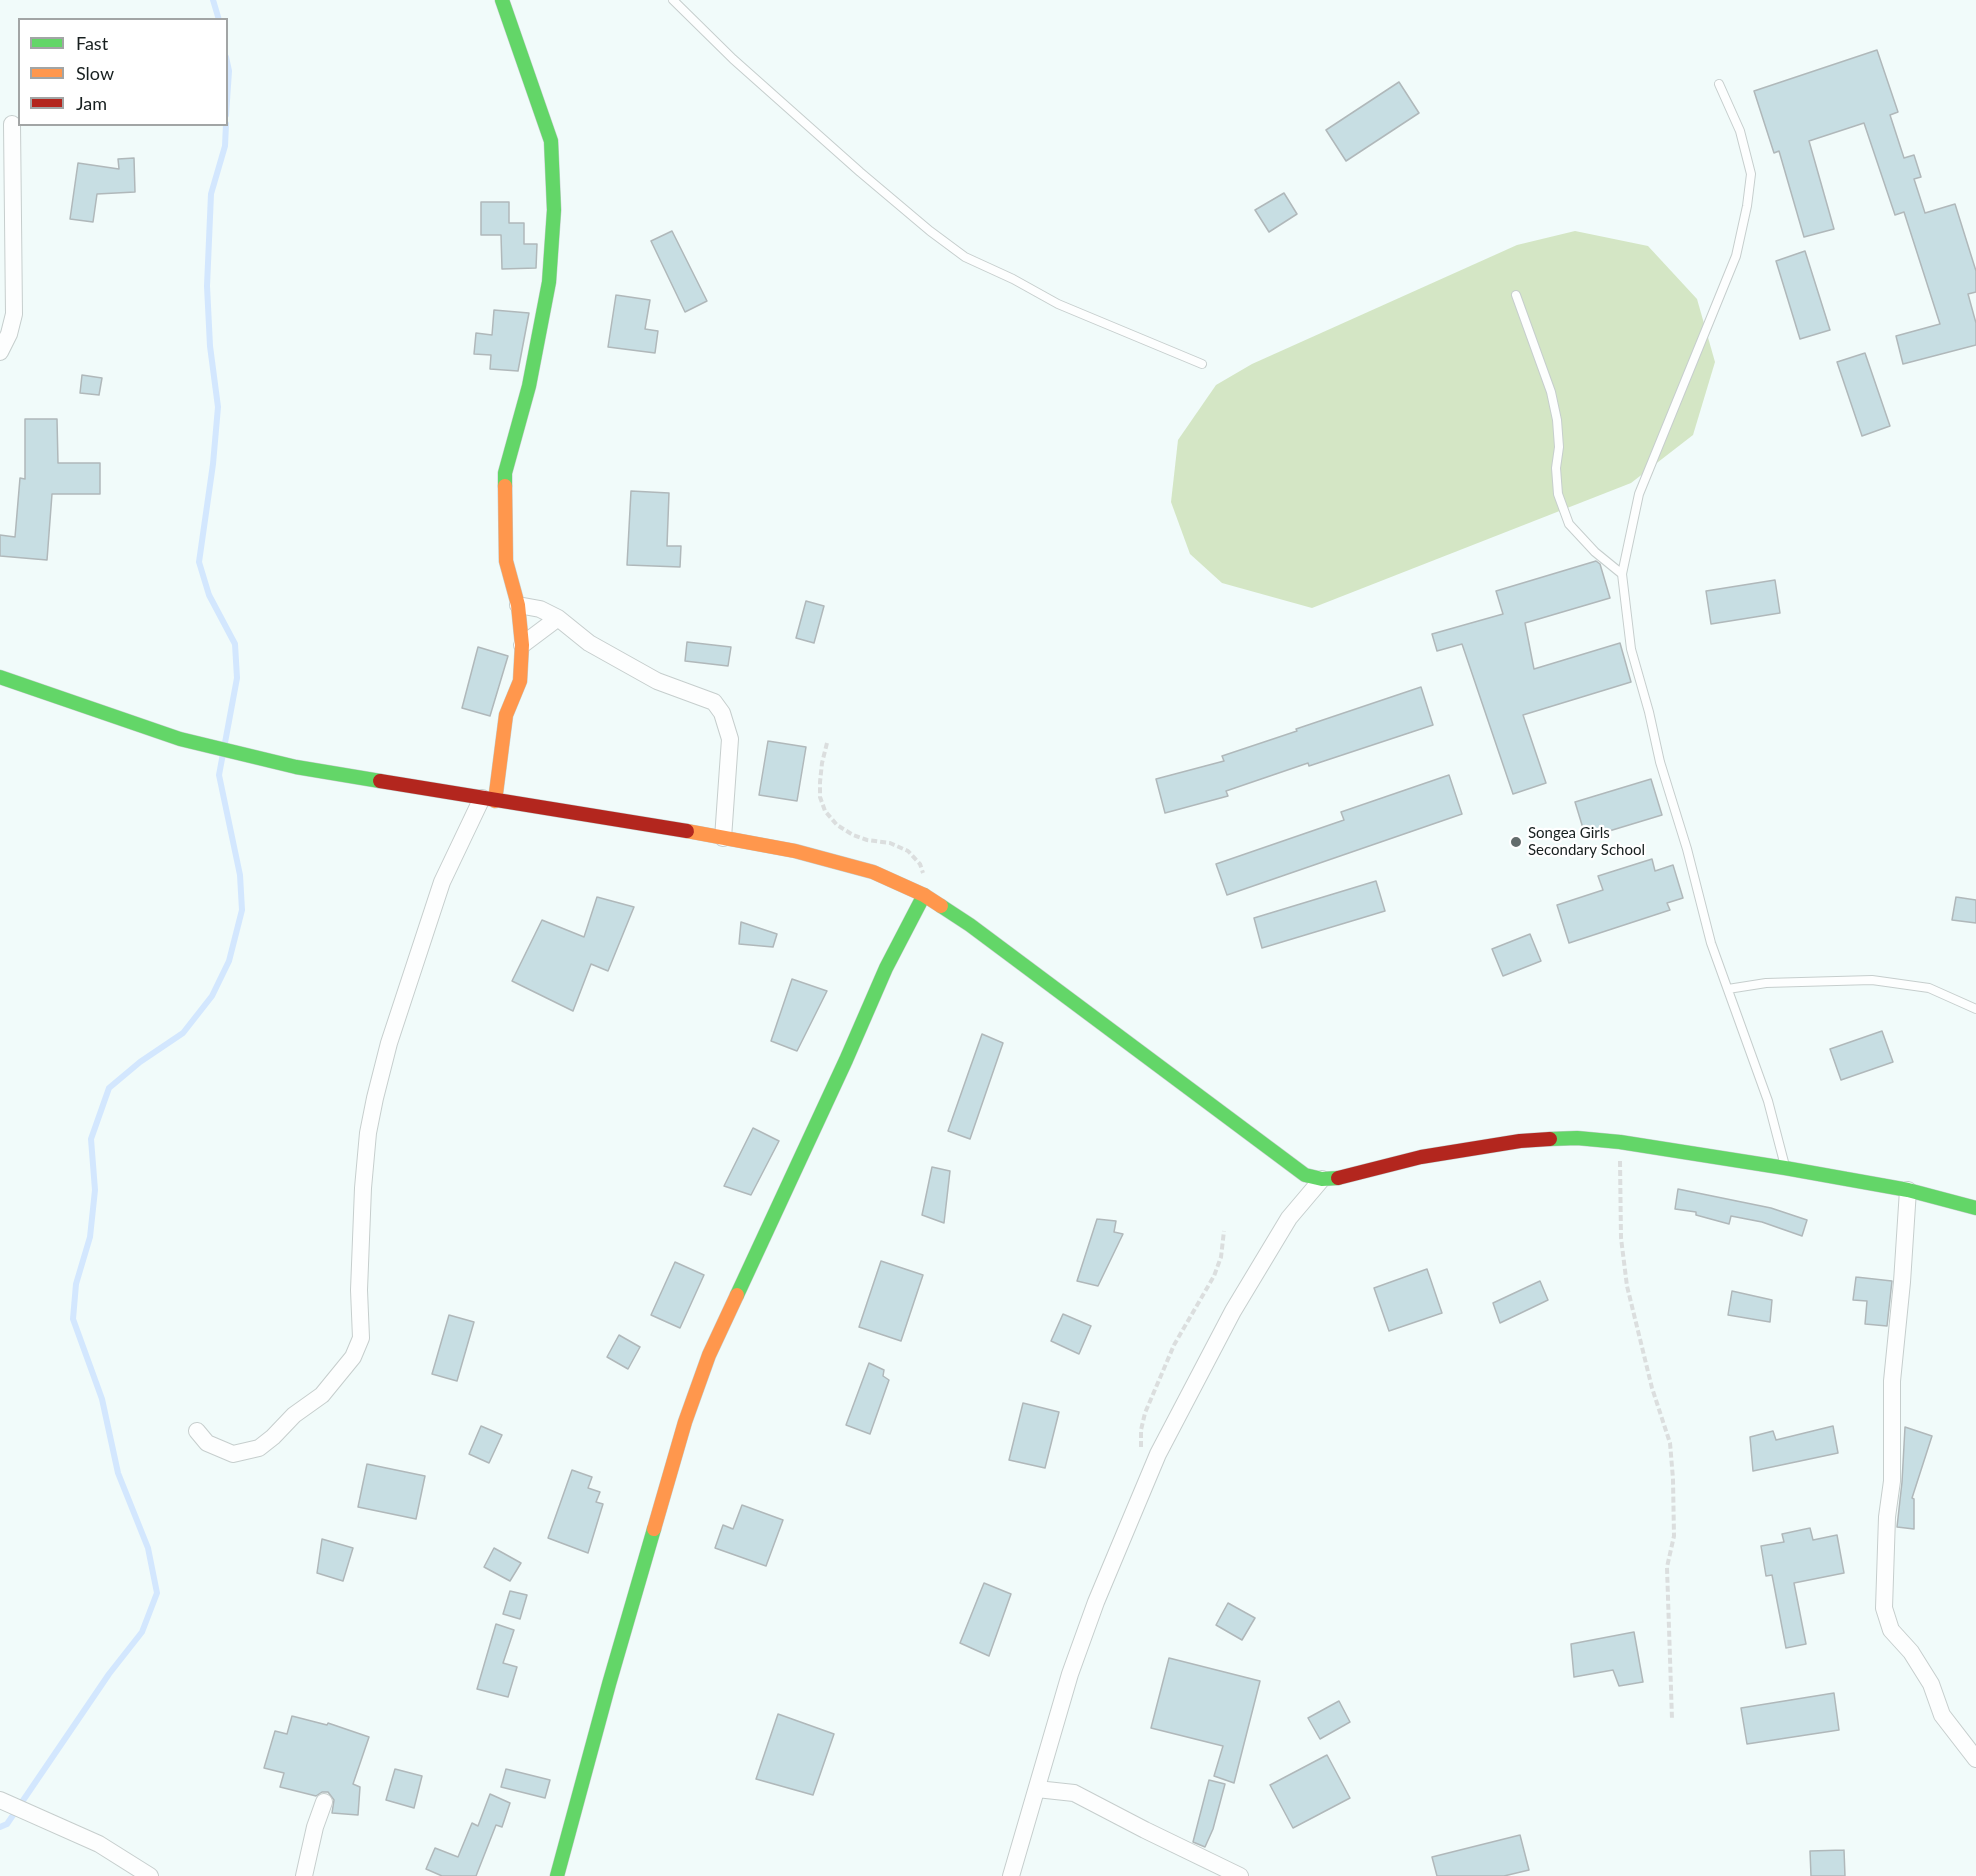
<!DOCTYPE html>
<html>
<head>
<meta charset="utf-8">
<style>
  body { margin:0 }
  #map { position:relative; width:1976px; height:1876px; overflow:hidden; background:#f1fbfa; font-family:Lato,sans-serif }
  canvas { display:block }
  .legend { position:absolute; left:18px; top:18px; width:210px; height:108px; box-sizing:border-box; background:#fff; border:2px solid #a2a5a5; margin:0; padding:8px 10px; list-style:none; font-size:18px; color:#171f1f }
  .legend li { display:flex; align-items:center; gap:12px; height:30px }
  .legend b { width:30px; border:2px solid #a2a5a5 }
</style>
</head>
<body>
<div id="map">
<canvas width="1976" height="1876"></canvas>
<ul class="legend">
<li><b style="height:8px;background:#63d668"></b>Fast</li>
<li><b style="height:8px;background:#ff974d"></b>Slow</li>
<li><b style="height:8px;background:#b3261e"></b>Jam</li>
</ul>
</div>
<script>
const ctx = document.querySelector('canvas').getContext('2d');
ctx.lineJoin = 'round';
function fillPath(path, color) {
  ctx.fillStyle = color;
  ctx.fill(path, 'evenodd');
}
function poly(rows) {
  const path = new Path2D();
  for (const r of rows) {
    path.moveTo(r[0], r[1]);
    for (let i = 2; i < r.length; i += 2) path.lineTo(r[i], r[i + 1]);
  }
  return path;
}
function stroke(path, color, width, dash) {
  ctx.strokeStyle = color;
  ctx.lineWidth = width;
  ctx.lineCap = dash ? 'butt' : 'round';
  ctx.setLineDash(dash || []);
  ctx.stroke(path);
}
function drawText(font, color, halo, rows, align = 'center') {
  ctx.font = font + ' Lato,sans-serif';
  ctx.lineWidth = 4.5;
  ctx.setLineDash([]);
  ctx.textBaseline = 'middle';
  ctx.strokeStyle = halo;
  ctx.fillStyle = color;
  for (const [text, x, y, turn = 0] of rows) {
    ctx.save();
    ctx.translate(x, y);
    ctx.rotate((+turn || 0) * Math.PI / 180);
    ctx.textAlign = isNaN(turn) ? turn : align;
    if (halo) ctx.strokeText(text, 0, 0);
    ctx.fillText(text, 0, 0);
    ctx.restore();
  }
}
fillPath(poly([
  [1575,231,1648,246,1697,299,1715,362,1693,435,1631,483,1312,608,1222,583,1190,554,1171,502,1178,440,1216,385,1252,364,1517,245]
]), '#d4e6c5');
stroke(poly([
  [213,0,219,20],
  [226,57,229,71,226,115],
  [0,1827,7,1824,109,1674,142,1632,157,1593,148,1548,118,1473,102,1399,73,1319,76,1284,90,1237,95,1190,91,1139,109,1088,140,1062,183,1033,212,996,229,961,242,910,240,875,219,775,237,678,235,644,209,595,199,562,213,464,218,407,210,346,207,286,211,194,225,146,226,124]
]), '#d3e7fe', 6);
const building = poly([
  [1877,50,1898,112,1890,115,1904,158,1914,155,1921,177,1914,179,1925,213,1955,204,1976,271,1976,292,1968,294,1976,323,1976,345,1903,364,1896,336,1940,324,1904,212,1895,215,1864,123,1809,141,1834,229,1804,237,1779,151,1774,153,1754,91,1877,50],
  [1399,82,1419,113,1346,161,1326,130,1399,82],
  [134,158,135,192,97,194,93,222,70,219,78,163,119,169,118,159,134,158],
  [1284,193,1297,214,1269,232,1255,210,1284,193],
  [481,202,509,202,509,223,524,223,524,244,537,244,536,268,502,269,501,235,481,235,481,202],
  [672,231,707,301,685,312,651,241,672,231],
  [1805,251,1830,330,1800,339,1776,261,1805,251],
  [616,295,650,300,645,329,658,331,655,353,608,347,616,295],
  [494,310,529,313,518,371,490,369,491,355,474,354,476,333,492,335,494,310],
  [1865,353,1890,426,1862,436,1837,362,1865,353],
  [82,375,102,378,99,395,80,393,82,375],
  [25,419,57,419,58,463,100,463,100,494,52,494,47,560,0,556,0,535,15,537,20,478,25,479,25,419],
  [631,491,669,493,667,546,681,546,680,567,627,565,631,491],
  [1596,561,1600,564,1610,598,1525,623,1534,669,1620,643,1631,682,1523,715,1546,783,1513,794,1462,644,1437,651,1432,634,1503,614,1496,591,1596,561],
  [1775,580,1780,613,1711,624,1706,591,1775,580],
  [806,601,824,606,814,643,796,638,806,601],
  [687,642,731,647,728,666,685,661,687,642],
  [478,647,508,656,490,716,462,708,478,647],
  [1421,687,1433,725,1309,766,1308,763,1226,791,1228,796,1165,813,1156,779,1224,761,1222,756,1297,731,1296,729,1421,687],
  [768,741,806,747,797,801,759,795,768,741],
  [1449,775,1462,814,1227,895,1216,864,1344,820,1341,812,1449,775],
  [1651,779,1662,815,1586,838,1575,802,1651,779],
  [1652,859,1655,871,1673,865,1683,898,1667,903,1670,910,1569,943,1557,905,1603,890,1598,876,1652,859],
  [1376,881,1385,911,1262,948,1254,918,1376,881],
  [597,897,634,907,608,971,591,964,573,1011,512,981,542,920,584,937,597,897],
  [1956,897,1976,900,1976,923,1952,920,1956,897],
  [741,922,777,934,773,947,739,944,741,922],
  [1530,934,1541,961,1503,976,1492,949,1530,934],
  [792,979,827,991,797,1051,771,1041,792,979],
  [1882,1031,1893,1062,1841,1080,1830,1049,1882,1031],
  [982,1034,1003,1043,970,1139,948,1131,982,1034],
  [753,1128,779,1141,751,1195,724,1186,753,1128],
  [932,1167,950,1171,944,1223,922,1215,932,1167],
  [1678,1189,1771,1208,1807,1220,1802,1236,1762,1222,1731,1216,1729,1224,1696,1215,1696,1212,1675,1209,1678,1189],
  [1097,1219,1116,1221,1114,1232,1123,1234,1098,1286,1077,1281,1097,1219],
  [881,1261,923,1275,901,1341,859,1327,881,1261],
  [675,1262,704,1275,680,1328,651,1315,675,1262],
  [1427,1269,1442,1313,1389,1331,1374,1288,1427,1269],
  [1856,1277,1892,1281,1887,1326,1865,1324,1867,1301,1853,1300,1856,1277],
  [1540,1281,1548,1300,1500,1323,1493,1303,1540,1281],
  [1732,1291,1772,1300,1770,1322,1728,1315,1732,1291],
  [1063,1314,1091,1326,1079,1354,1051,1341,1063,1314],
  [449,1315,474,1322,457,1381,432,1374,449,1315],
  [619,1335,640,1347,628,1369,607,1357,619,1335],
  [869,1363,884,1370,883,1376,889,1380,870,1434,846,1425,869,1363],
  [1023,1403,1059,1412,1045,1468,1009,1460,1023,1403],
  [481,1426,502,1435,489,1463,469,1454,481,1426],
  [1833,1426,1838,1453,1753,1471,1750,1437,1773,1431,1776,1440,1833,1426],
  [1905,1427,1932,1436,1912,1498,1914,1499,1914,1529,1897,1527,1902,1482,1905,1427],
  [367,1464,425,1476,416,1519,358,1507,367,1464],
  [572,1470,592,1477,588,1488,600,1492,596,1502,603,1504,588,1553,548,1538,572,1470],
  [742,1505,783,1520,766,1566,715,1548,723,1525,733,1529,742,1505],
  [1810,1528,1813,1540,1837,1535,1844,1573,1794,1583,1806,1644,1786,1648,1772,1575,1766,1576,1761,1546,1784,1542,1782,1534,1810,1528],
  [322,1539,353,1548,343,1581,317,1573,322,1539],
  [494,1548,521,1563,510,1581,484,1567,494,1548],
  [984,1583,1011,1594,989,1656,960,1643,984,1583],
  [510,1591,527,1595,520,1619,503,1614,510,1591],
  [1228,1603,1255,1618,1242,1640,1216,1625,1228,1603],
  [496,1624,514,1630,503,1663,517,1667,508,1697,477,1689,496,1624],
  [1634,1632,1643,1682,1619,1686,1613,1670,1574,1677,1571,1644,1634,1632],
  [1169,1658,1260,1681,1234,1783,1214,1776,1223,1746,1151,1728,1169,1658],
  [1834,1693,1839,1730,1747,1744,1741,1708,1834,1693],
  [1339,1701,1350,1722,1320,1739,1308,1718,1339,1701],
  [778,1714,834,1734,813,1795,756,1779,778,1714],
  [292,1716,327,1725,328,1723,369,1737,353,1784,360,1787,358,1815,332,1813,334,1800,328,1792,322,1792,316,1796,280,1787,284,1773,264,1768,275,1731,287,1734,292,1716],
  [1327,1755,1350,1798,1293,1828,1270,1785,1327,1755],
  [395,1769,422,1776,414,1808,386,1800,395,1769],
  [506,1769,550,1780,545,1798,501,1787,506,1769],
  [1209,1780,1225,1784,1213,1829,1205,1847,1193,1842,1209,1780],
  [490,1794,510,1803,502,1827,496,1825,476,1876,442,1876,426,1869,435,1848,458,1857,472,1823,478,1826,490,1794],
  [1520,1835,1529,1870,1504,1876,1437,1876,1432,1857,1520,1835],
  [1844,1850,1845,1876,1811,1876,1810,1851,1844,1850]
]);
fillPath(building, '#c7dee3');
stroke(building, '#b0b8ba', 1.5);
const lane = poly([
  [673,0,733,59,860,172,930,231,965,257,1013,279,1058,304,1202,364],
  [1719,84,1740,131,1751,174,1747,206,1736,256,1639,494,1622,574,1631,649,1649,712,1660,762,1687,849,1711,943,1768,1101,1785,1166],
  [1516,295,1551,392,1557,420,1559,447,1556,468,1558,494,1569,524,1595,552,1622,574],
  [1728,989,1766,983,1872,980,1929,988,1976,1009]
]);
const street = poly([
  [0,352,9,334,14,314,12,124],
  [518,605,540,609,558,618,589,643,657,681,714,702,722,713,730,739,723,838],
  [522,645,558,618],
  [1908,1190,1902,1282,1892,1381,1892,1481,1887,1517,1884,1608,1891,1630,1911,1652,1931,1684,1942,1715,1976,1759],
  [197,1431,207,1443,233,1454,259,1448,273,1437,294,1415,322,1395,353,1357,361,1338,359,1290,363,1188,368,1133,375,1098,389,1043,442,882,482,798],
  [1037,1789,1074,1793,1145,1830,1240,1876],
  [0,1800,99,1844,150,1876],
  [304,1876,315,1827,324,1802],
  [1011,1876,1070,1674,1096,1602,1158,1454,1233,1311,1289,1218,1322,1179]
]);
const fast = poly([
  [502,0,551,141,554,210,549,282,529,386,505,473,505,486],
  [0,677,180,739,296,767,380,781],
  [941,906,970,925,1305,1175,1322,1179,1338,1178],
  [1550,1139,1577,1138,1620,1142,1785,1168,1908,1190,1976,1208],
  [737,1295,846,1060,886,968,924,895],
  [557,1876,609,1684,654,1529]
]);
const slow = poly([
  [495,801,506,715,520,681,522,645,518,605,506,561,505,486],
  [687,831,795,851,873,872,924,895,941,906],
  [654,1529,685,1422,709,1355,737,1295]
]);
const jam = poly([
  [380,781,687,831],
  [1338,1178,1421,1157,1520,1141,1550,1139]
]);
stroke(lane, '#c6cecd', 10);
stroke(street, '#c6cecd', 18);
stroke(fast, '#c6cecd', 15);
stroke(slow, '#c6cecd', 15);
stroke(jam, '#c6cecd', 15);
stroke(poly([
  [827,743,822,763,820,782,820,797,825,811,837,825,853,835,867,840,890,843,908,851,920,864,923,873],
  [1620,1161,1621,1238,1627,1286,1652,1388,1670,1443,1673,1479,1674,1536,1667,1567,1672,1719],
  [1141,1447,1141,1430,1145,1413,1174,1345,1214,1276,1221,1257,1224,1231]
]), '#dbdede', 4, [6, 3]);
stroke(lane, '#fdfefe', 8);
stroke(street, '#fdfefe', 16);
stroke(fast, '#63d668', 14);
stroke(slow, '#ff974d', 14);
stroke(jam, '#b3261e', 14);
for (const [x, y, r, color] of [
  [1516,842,6,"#636c6c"]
]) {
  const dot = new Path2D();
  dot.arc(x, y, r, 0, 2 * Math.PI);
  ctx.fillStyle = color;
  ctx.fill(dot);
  stroke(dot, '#fff', 2);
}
drawText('15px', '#171f1f', '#fff', [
  ["Songea Girls",1528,833],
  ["Secondary School",1528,850]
], 'left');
</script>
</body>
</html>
